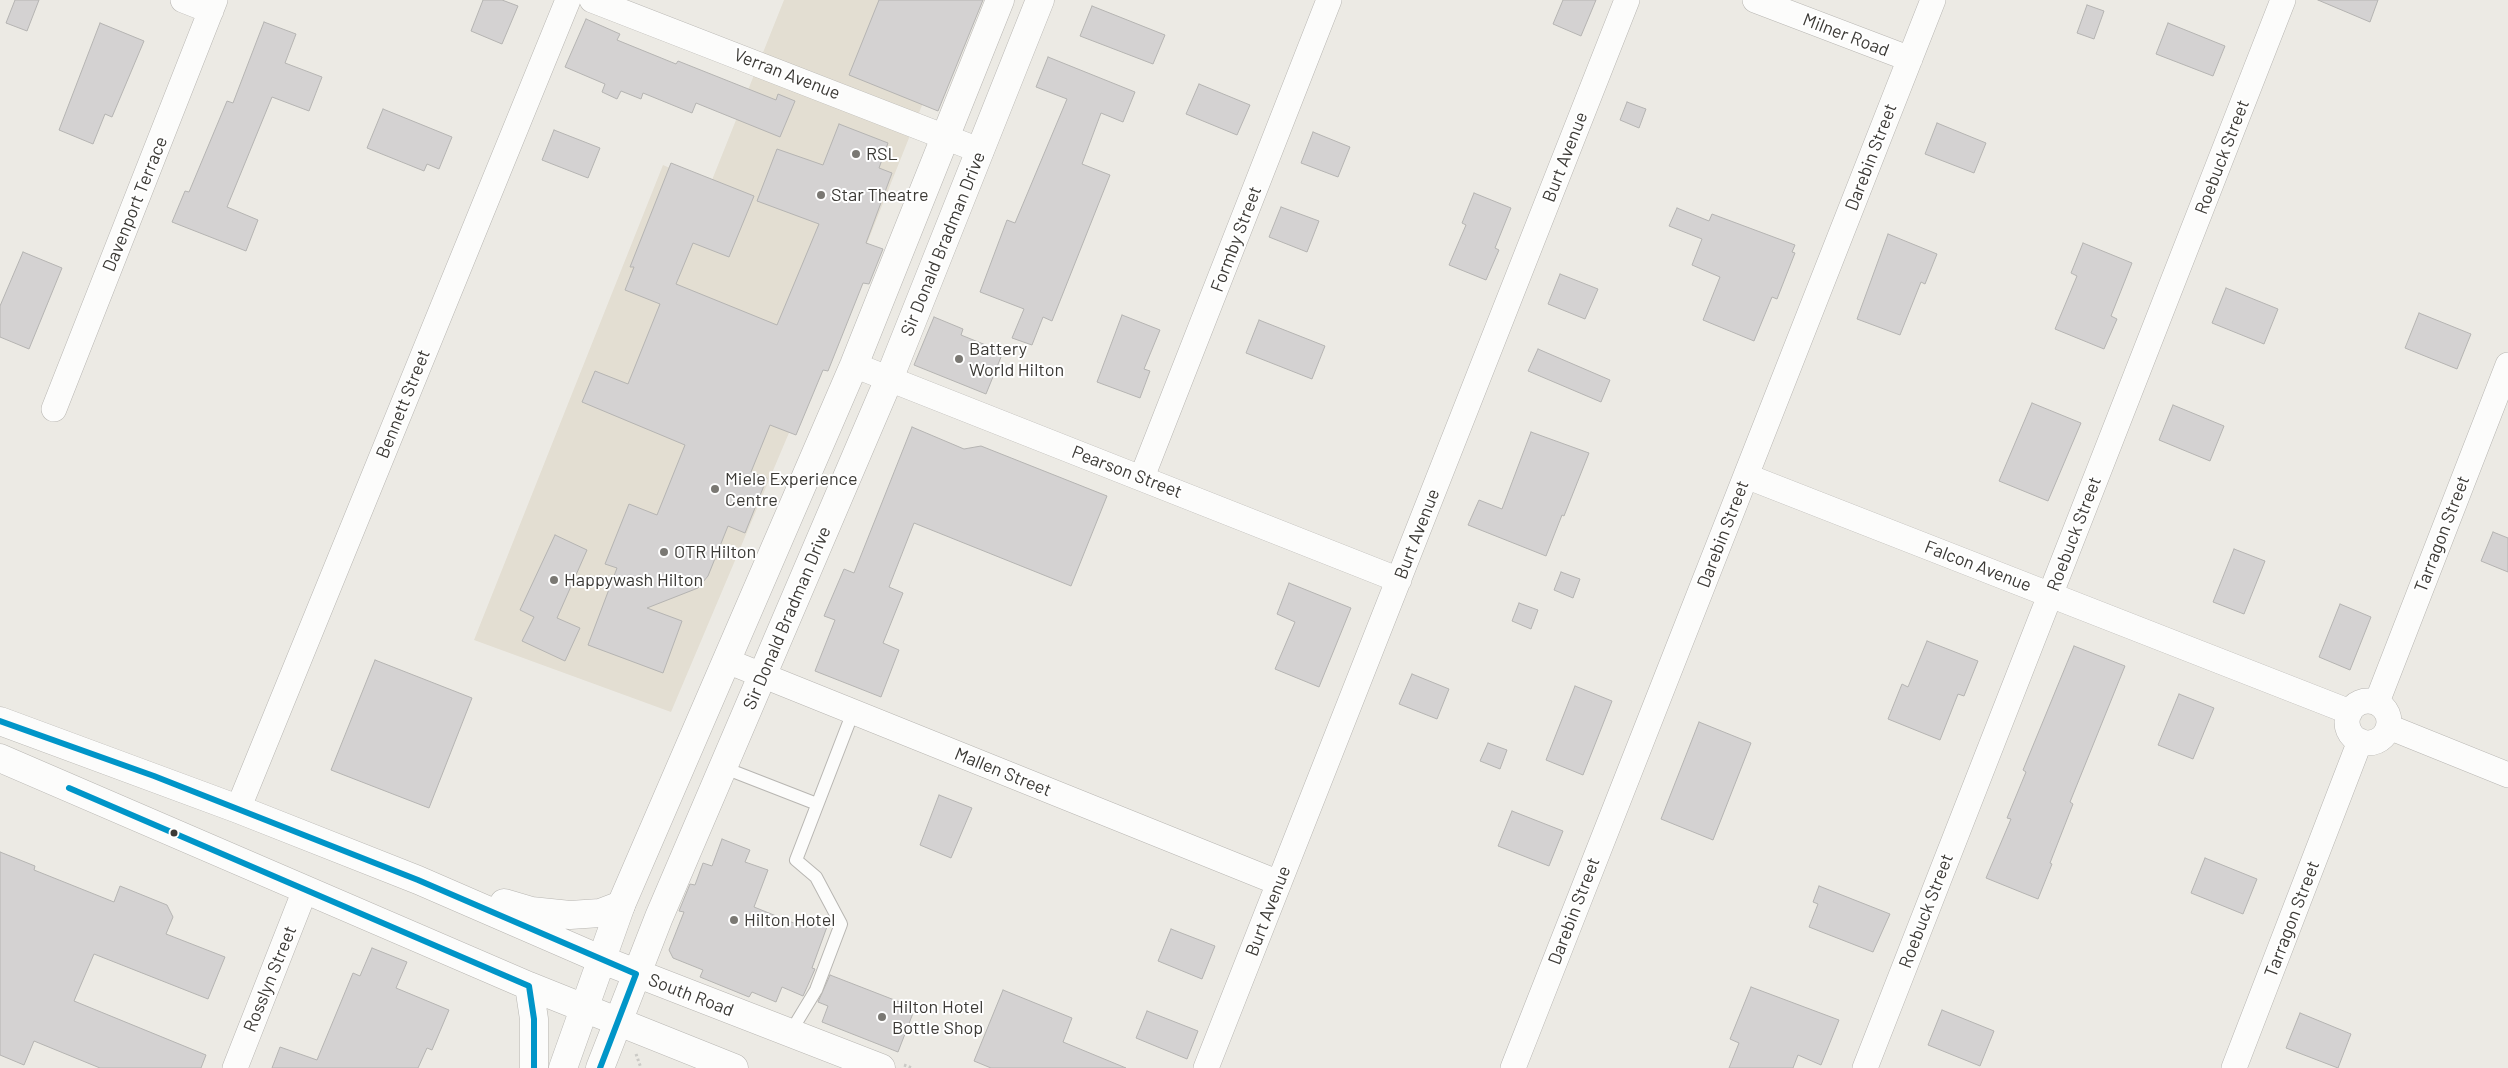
<!DOCTYPE html>
<html>
<head>
<meta charset="utf-8">
<style>
  body { margin:0 }
  canvas { display:block; background:#eceae4 }
</style>
</head>
<body>
<canvas width="2508" height="1068"></canvas>
<script>
const ctx = document.querySelector('canvas').getContext('2d');
ctx.lineJoin = 'round';
function fillPath(path, color) {
  ctx.fillStyle = color;
  ctx.fill(path, 'evenodd');
}
function poly(rows) {
  const path = new Path2D();
  for (const r of rows) {
    if (r.length === 3) {
      path.moveTo(r[0] + r[2], r[1]);
      path.arc(r[0], r[1], r[2], 0, 2 * Math.PI);
      continue;
    }
    path.moveTo(r[0], r[1]);
    for (let i = 2; i < r.length; i += 2) path.lineTo(r[i], r[i + 1]);
  }
  return path;
}
function stroke(path, color, width, dash) {
  ctx.strokeStyle = color;
  ctx.lineWidth = width;
  ctx.lineCap = dash ? 'butt' : 'round';
  ctx.setLineDash(dash || []);
  ctx.stroke(path);
}
function drawText(font, color, halo, rows, align = 'center') {
  ctx.font = font + ' Barlow,sans-serif';
  ctx.lineWidth = 4;
  ctx.setLineDash([]);
  ctx.textBaseline = 'middle';
  ctx.strokeStyle = halo;
  ctx.fillStyle = color;
  for (const [text, x, y, turn = 0] of rows) {
    ctx.save();
    ctx.translate(x, y);
    ctx.rotate((+turn || 0) * Math.PI / 180);
    ctx.textAlign = isNaN(turn) ? turn : align;
    if (halo) ctx.strokeText(text, 0, 0);
    ctx.fillText(text, 0, 0);
    ctx.restore();
  }
}
fillPath(poly([
  [784,0,964,0,832,331,671,712,474,640,663,165,710,185]
]), '#e3ded2');
const building = poly([
  [15,0,39,0,27,31,6,23,15,0],
  [483,0,502,0,518,6,502,44,471,31,483,0],
  [879,0,983,0,938,111,849,75,879,0],
  [1563,0,1596,0,1581,36,1553,24,1563,0],
  [2318,0,2378,0,2370,22,2318,0],
  [2087,5,2104,11,2094,39,2077,33,2087,5],
  [1092,6,1165,35,1153,64,1080,36,1092,6],
  [586,19,620,34,617,40,676,64,678,61,776,100,778,94,795,101,780,137,696,103,692,113,643,93,641,99,621,91,617,99,602,92,605,84,565,67,586,19],
  [264,22,296,34,285,63,322,77,309,111,272,97,227,207,258,220,246,251,172,222,185,191,189,192,227,101,233,103,264,22],
  [100,23,144,41,112,117,105,114,93,144,59,130,100,23],
  [2168,23,2225,46,2213,76,2156,54,2168,23],
  [1048,57,1135,92,1123,122,1101,113,1082,164,1110,175,1052,321,1043,317,1032,345,1012,338,1024,309,980,292,1007,220,1015,223,1067,99,1036,87,1048,57],
  [1199,84,1250,105,1237,135,1186,114,1199,84],
  [1627,102,1646,109,1639,128,1620,120,1627,102],
  [383,109,452,137,439,169,427,164,424,171,367,148,383,109],
  [1937,123,1986,143,1974,173,1925,154,1937,123],
  [839,124,888,143,879,168,892,173,866,243,883,249,869,284,863,283,828,371,823,370,796,435,770,425,751,472,767,478,745,533,728,526,708,576,698,588,647,608,682,621,663,673,588,645,617,568,605,564,629,504,657,515,685,445,582,402,595,371,628,384,660,304,625,290,634,267,630,267,671,163,754,196,729,257,693,243,676,284,777,325,819,224,757,201,777,149,823,165,839,124],
  [554,130,600,148,588,178,542,160,554,130],
  [1313,132,1350,147,1338,177,1301,163,1313,132],
  [1474,193,1511,208,1495,248,1499,250,1486,280,1449,265,1466,225,1462,223,1474,193],
  [1281,207,1319,221,1307,252,1269,237,1281,207],
  [1677,208,1709,221,1712,214,1795,245,1792,252,1795,253,1777,299,1772,297,1754,341,1703,320,1720,277,1692,265,1702,239,1669,226,1677,208],
  [1888,234,1937,254,1925,284,1921,282,1900,335,1857,319,1888,234],
  [2083,243,2132,263,2111,316,2117,319,2104,349,2055,329,2077,276,2071,273,2083,243],
  [23,252,62,268,29,349,0,337,0,306,23,252],
  [1560,274,1598,289,1585,319,1548,304,1560,274],
  [2226,288,2278,309,2264,344,2212,323,2226,288],
  [2419,313,2471,334,2457,369,2405,348,2419,313],
  [1122,315,1160,330,1144,369,1150,371,1140,398,1097,382,1122,315],
  [934,317,963,329,961,335,1003,352,986,394,914,365,934,317],
  [1259,320,1325,346,1312,379,1246,353,1259,320],
  [1538,349,1610,380,1601,402,1528,371,1538,349],
  [2032,403,2081,423,2048,501,1999,481,2032,403],
  [2173,405,2224,426,2210,461,2159,440,2173,405],
  [912,427,964,449,981,446,1107,496,1071,586,914,523,889,587,903,593,883,643,899,650,881,697,815,671,835,620,824,616,844,569,854,573,912,427],
  [1531,432,1589,453,1564,516,1562,515,1546,556,1468,525,1479,500,1502,509,1531,432],
  [2493,532,2508,538,2508,572,2481,561,2493,532],
  [555,535,587,550,557,618,580,628,565,661,522,641,534,617,520,610,555,535],
  [2234,549,2265,561,2244,614,2213,602,2234,549],
  [1561,572,1580,579,1573,598,1554,590,1561,572],
  [1289,583,1351,608,1319,687,1275,669,1295,622,1277,614,1289,583],
  [1519,603,1538,610,1531,629,1512,621,1519,603],
  [2340,604,2371,617,2350,670,2319,657,2340,604],
  [1927,641,1978,661,1964,696,1958,694,1940,740,1888,719,1902,684,1908,687,1927,641],
  [2074,646,2125,666,2070,802,2073,804,2050,863,2052,864,2038,899,1986,878,2011,819,2007,818,2026,772,2023,770,2074,646],
  [375,660,472,698,429,808,331,770,375,660],
  [1412,674,1449,689,1437,719,1399,704,1412,674],
  [1575,686,1612,701,1583,775,1546,760,1575,686],
  [2179,694,2214,708,2193,759,2158,745,2179,694],
  [1699,722,1751,743,1713,840,1661,819,1699,722],
  [1488,743,1507,750,1500,769,1480,761,1488,743],
  [939,795,972,808,951,858,920,845,939,795],
  [1512,811,1563,831,1549,866,1498,846,1512,811],
  [722,839,750,850,745,862,768,870,754,907,806,928,811,916,828,924,812,968,815,969,803,996,782,987,776,1002,752,992,749,997,700,977,703,970,673,958,669,950,684,912,679,911,690,884,695,885,703,863,712,866,722,839],
  [0,852,35,866,34,870,114,902,120,886,167,905,173,917,166,934,225,957,208,999,94,954,74,1001,206,1055,201,1068,100,1068,34,1041,24,1065,0,1055,0,852],
  [2205,858,2257,879,2243,914,2191,893,2205,858],
  [1819,886,1890,914,1873,952,1809,927,1818,904,1813,902,1819,886],
  [1171,929,1215,946,1202,979,1158,961,1171,929],
  [372,948,407,962,396,988,449,1010,432,1050,427,1048,418,1068,272,1068,280,1047,317,1060,353,973,360,976,372,948],
  [830,975,915,1008,898,1052,822,1022,828,1006,818,1002,830,975],
  [1751,987,1839,1020,1821,1065,1798,1055,1793,1068,1729,1068,1739,1043,1730,1039,1751,987],
  [1003,990,1072,1018,1063,1042,1126,1068,991,1068,974,1061,1003,990],
  [1942,1010,1994,1031,1980,1066,1928,1045,1942,1010],
  [1147,1011,1198,1031,1187,1059,1136,1038,1147,1011],
  [2300,1013,2351,1034,2338,1068,2286,1048,2300,1013]
]);
fillPath(building, '#d4d2d2');
stroke(building, '#b5b4b2', 1);
const service = poly([
  [722,767,817,804],
  [790,1033,816,990,841,924,816,877,796,860,853,712]
]);
const minor = poly([
  [183,0,211,11],
  [592,0,981,151],
  [1755,0,1910,59],
  [854,365,1399,580],
  [54,409,215,0],
  [1746,476,2350,712],
  [1142,477,1329,0],
  [727,661,1279,883],
  [2368,722,21],
  [2377,702,2508,365],
  [2389,727,2508,775],
  [238,809,568,0],
  [235,1068,305,890],
  [1206,1068,1627,0],
  [1513,1068,1933,0],
  [1865,1068,2283,0],
  [2234,1068,2360,741]
]);
const primary = poly([
  [563,1068,621,905,854,365,1000,0],
  [600,1068,659,917,889,379,1040,0]
]);
const trunk = poly([
  [0,721,238,809,418,880,600,959,881,1068],
  [0,758,529,986,734,1068],
  [504,903,531,911,570,915,600,913,621,905],
  [529,986,534,1019,534,1068]
]);
stroke(service, '#b8b6b2', 14);
stroke(minor, '#b8b6b2', 26);
stroke(primary, '#b8b6b2', 29);
stroke(trunk, '#b8b6b2', 29);
stroke(poly([
  [636,1054,641,1068],
  [904,1065,912,1068]
]), '#cbcac6', 3, [2.5, 2.5]);
stroke(service, '#fcfcfb', 12);
stroke(minor, '#fcfcfb', 25);
stroke(primary, '#fcfcfb', 28);
stroke(trunk, '#fcfcfb', 28);
stroke(poly([
  [0,721,154,776,418,880,636,974,600,1068],
  [69,788,529,986,534,1019,534,1068]
]), '#0095c8', 6);
for (const [x, y, r, color] of [
  [856,154,5,"#7a7873"],
  [821,195,5,"#7a7873"],
  [959,359,5,"#7a7873"],
  [715,489,5,"#7a7873"],
  [664,552,5,"#7a7873"],
  [554,580,5,"#7a7873"],
  [174,833,4.5,"#3c3a36"],
  [734,920,5,"#7a7873"],
  [882,1017,5,"#7a7873"]
]) {
  const dot = new Path2D();
  dot.arc(x, y, r, 0, 2 * Math.PI);
  ctx.fillStyle = color;
  ctx.fill(dot);
  stroke(dot, '#fff', 2);
}
drawText('18px', '#3c3a36', '#fff', [
  ["Milner Road",1846,35,21],
  ["Verran Avenue",787,74,21],
  ["Burt Avenue",1565,157,-69],
  ["Darebin Street",1871,157,-69],
  ["Roebuck Street",2222,157,-69],
  ["Davenport Terrace",135,204,-68],
  ["Formby Street",1236,239,-69],
  ["Sir Donald Bradman Drive",943,244,-68],
  ["Bennett Street",403,404,-68],
  ["Pearson Street",1127,472,21],
  ["Burt Avenue",1417,534,-69],
  ["Darebin Street",1723,534,-69],
  ["Roebuck Street",2074,534,-69],
  ["Tarragon Street",2442,534,-69],
  ["Falcon Avenue",1978,566,21],
  ["Sir Donald Bradman Drive",787,618,-67],
  ["Mallen Street",1003,772,22],
  ["Burt Avenue",1268,911,-69],
  ["Darebin Street",1574,911,-69],
  ["Roebuck Street",1926,911,-69],
  ["Tarragon Street",2292,919,-69],
  ["Rosslyn Street",270,979,-68],
  ["South Road",691,995,21]
]);
drawText('18px', '#3c3a36', '#fff', [
  ["RSL",866,154],
  ["Star Theatre",831,195],
  ["Battery",969,349],
  ["World Hilton",969,370],
  ["Miele Experience",725,479],
  ["Centre",725,500],
  ["OTR Hilton",674,552],
  ["Happywash Hilton",564,580],
  ["Hilton Hotel",744,920],
  ["Hilton Hotel",892,1007],
  ["Bottle Shop",892,1028]
], 'left');
</script>
</body>
</html>
